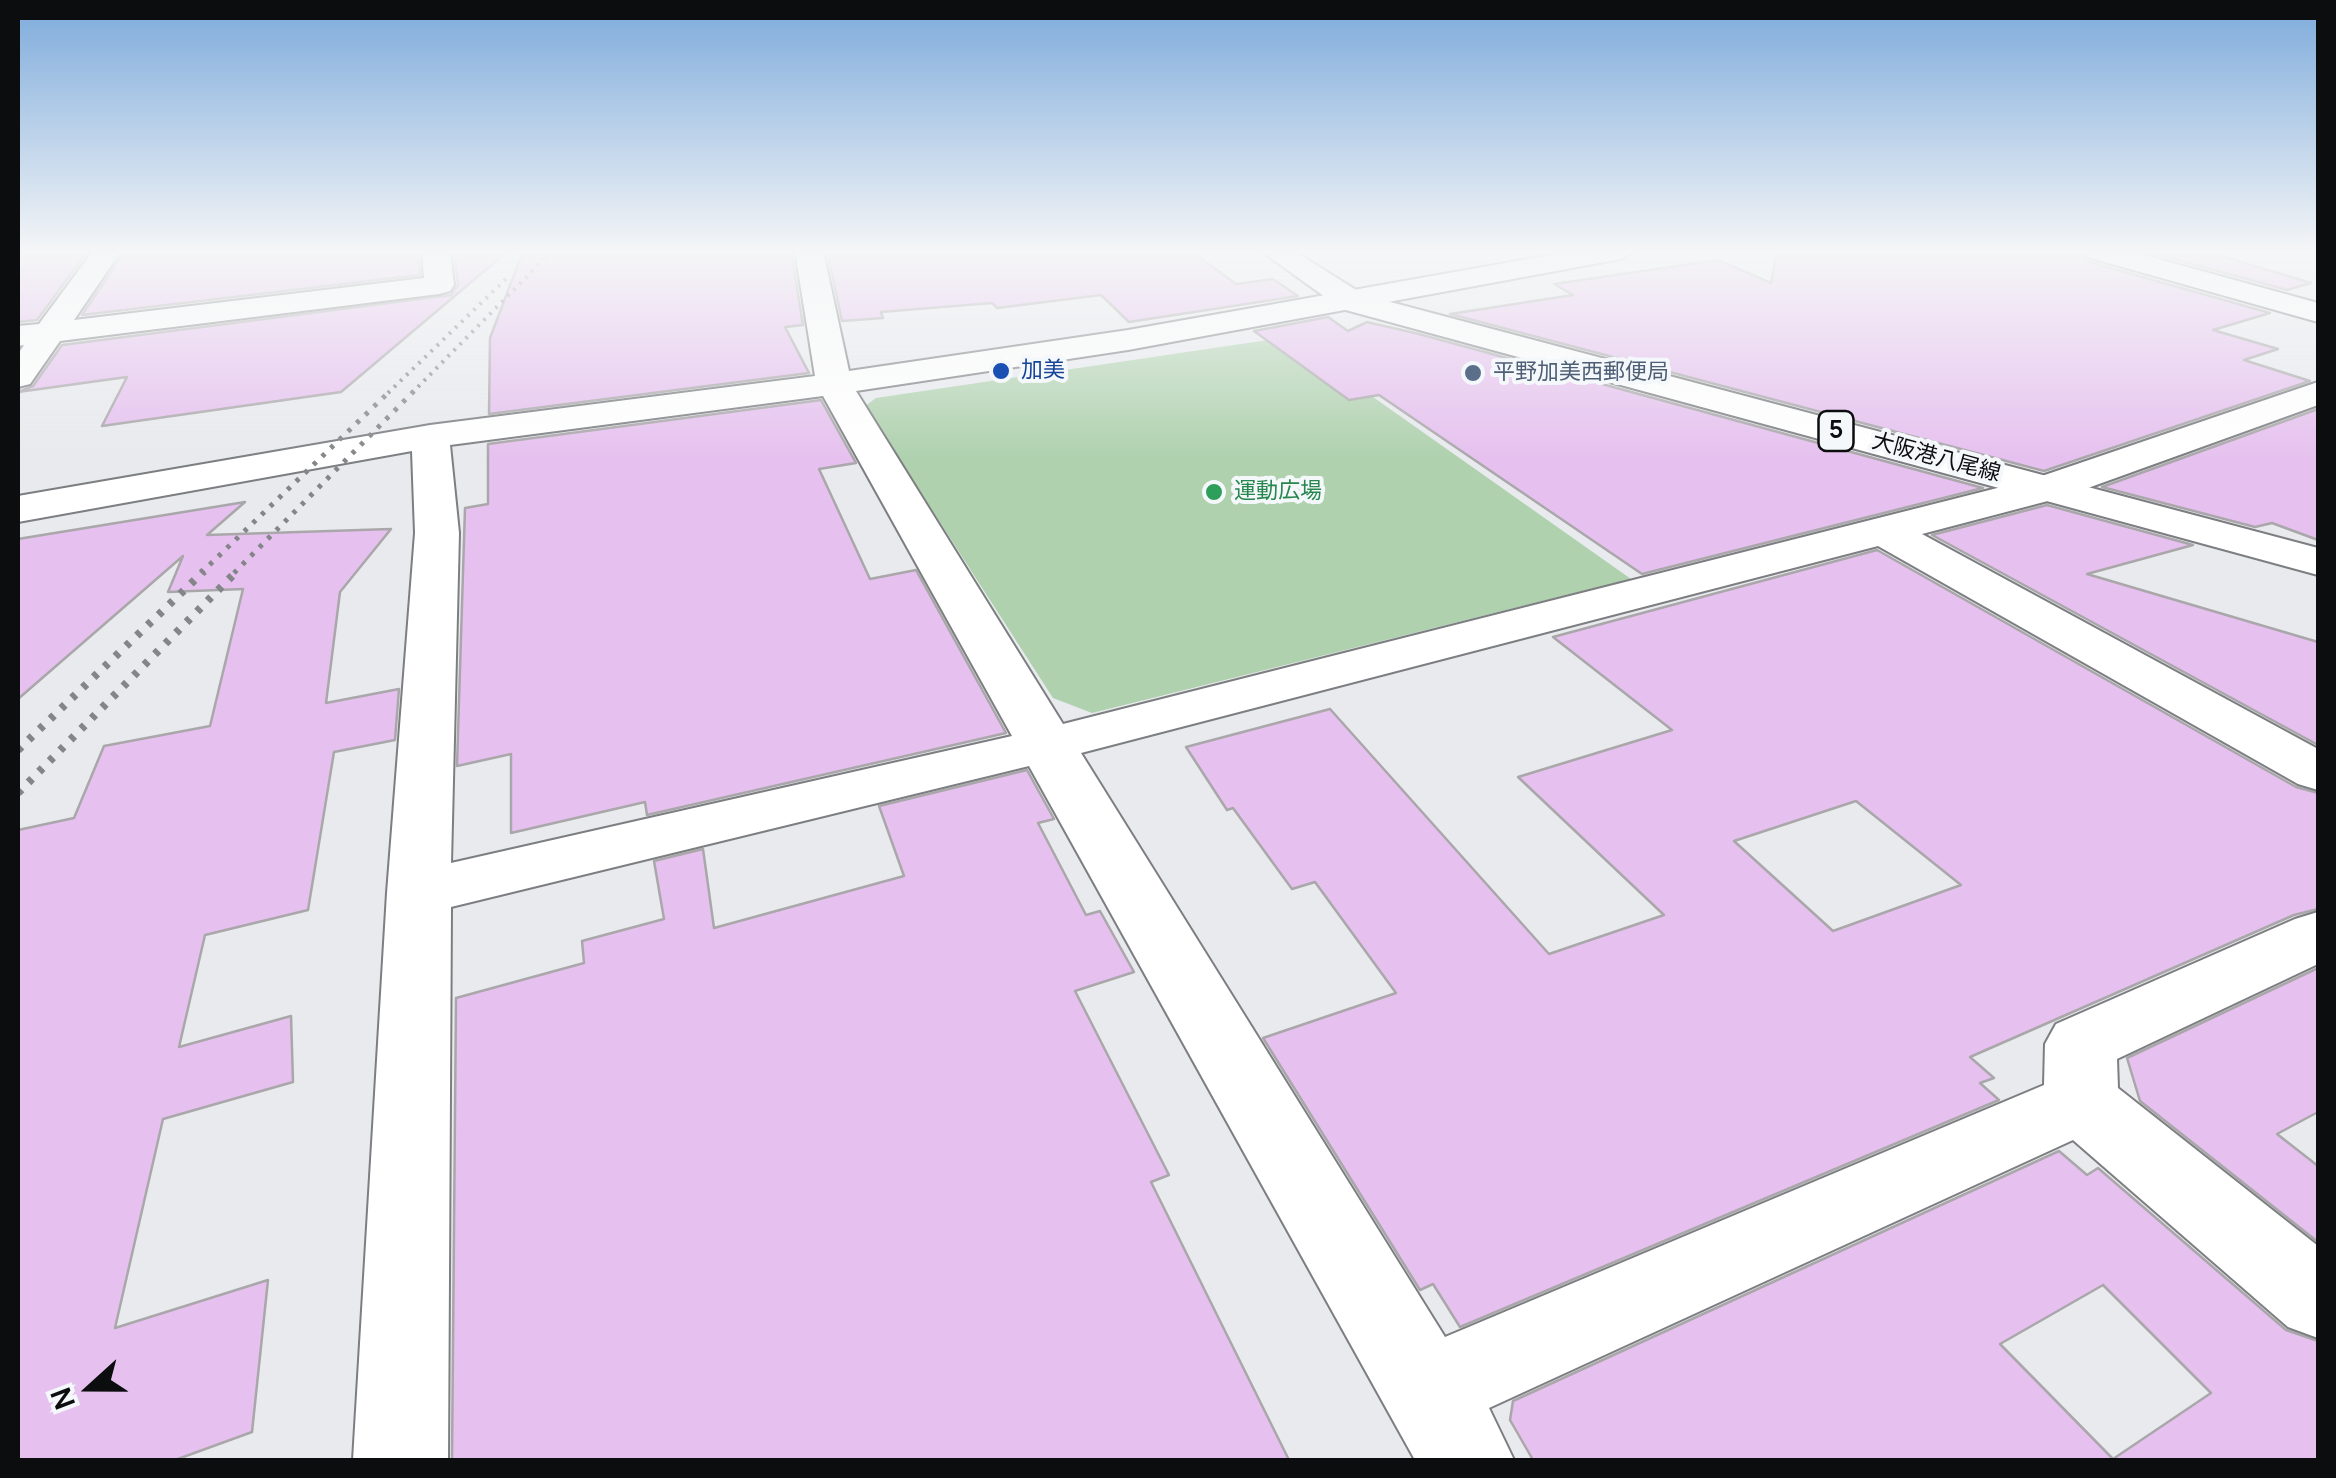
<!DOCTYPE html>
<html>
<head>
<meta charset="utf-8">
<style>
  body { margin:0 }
  #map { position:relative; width:2336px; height:1478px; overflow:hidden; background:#e8eaee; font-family:Manrope,sans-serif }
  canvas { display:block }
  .frame { position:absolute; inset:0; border:20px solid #0c0d0e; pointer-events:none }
  .north { position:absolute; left:40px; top:1338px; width:100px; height:100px; -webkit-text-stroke:8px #f5f8fb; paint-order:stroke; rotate:249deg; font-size:28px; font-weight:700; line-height:40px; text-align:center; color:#0c0d0e }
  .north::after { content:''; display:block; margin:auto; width:35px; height:45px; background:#0c0d0e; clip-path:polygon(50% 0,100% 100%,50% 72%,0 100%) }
</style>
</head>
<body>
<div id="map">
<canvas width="2336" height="1478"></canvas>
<div class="frame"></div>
<div class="north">N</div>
</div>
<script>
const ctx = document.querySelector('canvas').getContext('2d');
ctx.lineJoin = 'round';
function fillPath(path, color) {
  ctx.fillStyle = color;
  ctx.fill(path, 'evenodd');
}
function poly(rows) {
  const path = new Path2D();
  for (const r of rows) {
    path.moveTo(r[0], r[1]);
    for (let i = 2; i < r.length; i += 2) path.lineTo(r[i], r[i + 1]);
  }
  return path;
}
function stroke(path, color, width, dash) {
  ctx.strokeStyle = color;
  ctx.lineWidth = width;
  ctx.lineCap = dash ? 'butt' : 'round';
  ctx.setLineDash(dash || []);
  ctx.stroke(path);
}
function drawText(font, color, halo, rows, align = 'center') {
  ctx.font = font + ' Manrope,"Noto Sans JP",sans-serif';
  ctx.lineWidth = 8;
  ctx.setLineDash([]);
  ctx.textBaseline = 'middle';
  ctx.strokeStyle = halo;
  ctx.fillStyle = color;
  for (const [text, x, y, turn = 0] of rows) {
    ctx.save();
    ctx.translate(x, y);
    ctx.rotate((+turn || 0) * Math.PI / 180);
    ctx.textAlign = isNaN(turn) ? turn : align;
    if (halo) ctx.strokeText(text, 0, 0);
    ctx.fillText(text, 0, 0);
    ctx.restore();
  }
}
fillPath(poly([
  [1288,337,1631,579,1092,713,1053,698,865,406,876,398]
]), '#afd1ae');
const building = poly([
  [18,251,88,251,37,320,18,322,18,251],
  [125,251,418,251,420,275,82,315,125,251],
  [454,251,508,251,341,392,102,426,127,377,18,392,33,386,62,345,451,295,458,285,454,251],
  [523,251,791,251,803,325,785,327,809,373,489,414,490,338,523,251],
  [827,251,1191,251,1236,284,1273,279,1298,296,1129,322,1101,295,997,308,992,303,881,312,883,318,842,321,827,251],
  [1777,251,2079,251,2086,261,2270,313,2213,330,2278,349,2244,360,2310,381,2044,471,1450,314,1573,295,1554,284,1718,260,1771,283,1777,251],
  [2144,251,2205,251,2311,283,2287,290,2144,251],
  [1328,317,1348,331,1367,322,1419,334,1983,488,1642,574,1379,395,1349,400,1254,331,1328,317],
  [821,400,856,463,819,469,870,579,916,570,1006,733,647,815,645,802,511,833,511,754,457,766,465,508,488,504,488,444,821,400],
  [2318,409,2318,540,2272,523,2255,527,2102,487,2318,409],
  [245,502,207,535,391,529,340,592,326,703,399,689,395,740,334,752,308,910,205,935,179,1047,291,1016,293,1082,163,1119,115,1328,268,1280,252,1432,175,1460,18,1460,18,830,74,818,104,746,210,726,243,589,168,592,183,556,18,699,18,539,245,502],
  [2047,505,2193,545,2087,574,2318,642,2318,745,1932,535,2047,505],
  [1877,550,2296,787,2318,793,2318,909,2294,915,1970,1057,1994,1078,1980,1083,1999,1100,1460,1327,1433,1284,1420,1290,1263,1038,1396,993,1315,882,1292,889,1233,808,1227,810,1186,747,1330,709,1549,954,1664,915,1518,777,1672,730,1553,637,1877,550],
  [1856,801,1961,885,1833,931,1734,841,1856,801],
  [1027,770,1054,819,1038,823,1086,915,1100,911,1134,972,1075,991,1169,1175,1151,1182,1289,1460,452,1460,456,998,584,963,582,941,664,919,654,861,703,849,714,928,904,876,879,806,1027,770],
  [2318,968,2318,1112,2277,1134,2318,1166,2318,1242,2140,1101,2127,1058,2318,968],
  [2059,1151,2087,1175,2098,1168,2286,1330,2318,1341,2318,1460,1533,1460,1510,1420,1513,1401,2059,1151],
  [2103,1285,2211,1393,2113,1459,2000,1344,2103,1285]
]);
fillPath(building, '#e6c1ef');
stroke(building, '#aaa7aa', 2.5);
const minor = poly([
  [93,251,121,251,74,320,424,278,422,251,450,251,454,285,450,291,439,294,60,341,30,384,18,387,18,354,24,345,18,346,18,326,39,324,93,251],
  [795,251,823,251,849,371,1128,330,1573,251,1635,251,1621,259,1128,350,856,391,1063,724,2033,479,2318,382,2318,405,2063,497,1922,534,2318,749,2318,790,2298,784,1878,546,1081,753,1445,1337,2044,1085,2045,1044,2056,1024,2295,919,2318,912,2318,964,2117,1059,2118,1088,2318,1246,2318,1338,2288,1327,2073,1140,1489,1408,1514,1460,1415,1460,1029,766,451,907,448,1460,353,1460,387,893,415,533,412,451,18,522,18,496,430,425,815,376,795,251],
  [823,396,1012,736,451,863,459,533,450,445,823,396],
  [2083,251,2129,251,2318,303,2318,322,2087,257,2083,251]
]);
const major = poly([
  [1261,251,1294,251,1364,295,2318,548,2318,575,1342,309,1261,251]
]);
stroke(minor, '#7c7e81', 4);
stroke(major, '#7c7e81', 4);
fillPath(minor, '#fff');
fillPath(major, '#fff');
stroke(poly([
  [388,393,507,278],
  [412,393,552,251]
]), '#848588', 4, [2.5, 6]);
stroke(poly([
  [201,573,390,391],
  [234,573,414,391]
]), '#848588', 5, [4, 8]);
stroke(poly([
  [18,750,204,571],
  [18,793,237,571]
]), '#848588', 8, [5, 10]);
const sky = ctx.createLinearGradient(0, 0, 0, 458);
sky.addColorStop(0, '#7caadb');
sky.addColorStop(0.55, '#f5f6f7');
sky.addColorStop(1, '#f5f6f700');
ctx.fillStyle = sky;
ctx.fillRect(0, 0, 2336, 458);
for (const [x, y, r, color] of [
  [1001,371,10,"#1a4fb4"],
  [1473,373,10,"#5c6f8a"],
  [1214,492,10,"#2e9e5b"]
]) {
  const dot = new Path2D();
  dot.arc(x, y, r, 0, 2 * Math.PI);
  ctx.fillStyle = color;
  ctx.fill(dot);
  stroke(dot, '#f5f8fb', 4);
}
drawText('22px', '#164399', '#f5f8fb', [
  ["加美",1021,371]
], 'left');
drawText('22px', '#4e5e75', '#f5f8fb', [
  ["平野加美西郵便局",1493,373]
], 'left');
drawText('22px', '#0c0d0e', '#f5f8fb', [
  ["大阪港八尾線",1936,458,15]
]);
drawText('22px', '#27864d', '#f5f8fb', [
  ["運動広場",1234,492]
], 'left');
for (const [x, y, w] of [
  [1836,431,35]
]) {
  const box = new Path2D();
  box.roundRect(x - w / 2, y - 20, w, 40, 8);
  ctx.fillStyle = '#f5f8fb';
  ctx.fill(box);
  stroke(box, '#0c0d0e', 2.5);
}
drawText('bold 25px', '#0c0d0e', null, [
  ["5",1836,431]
]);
</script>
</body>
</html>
